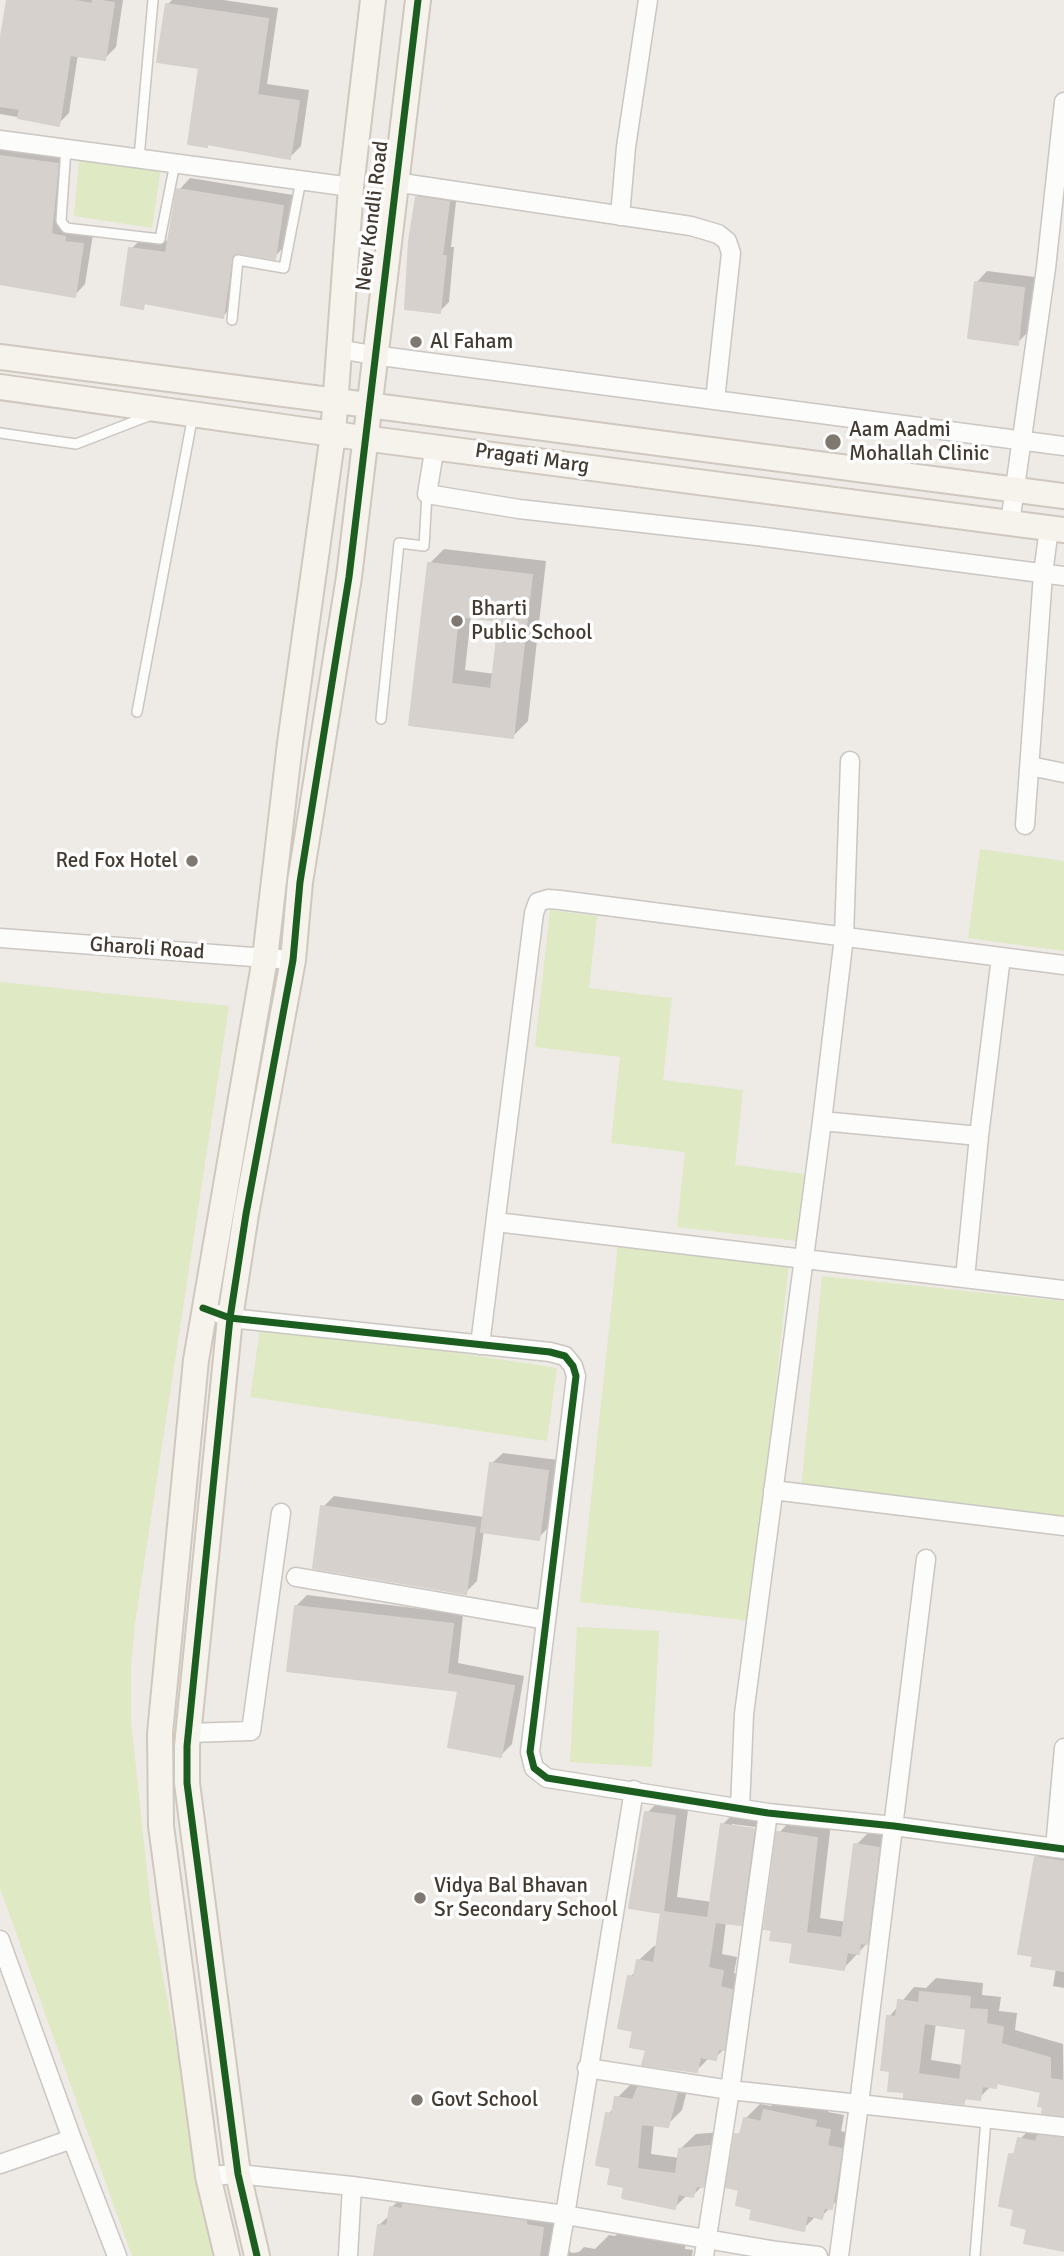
<!DOCTYPE html>
<html>
<head>
<meta charset="utf-8">
<style>
  body { margin:0 }
  canvas { display:block; background:#eeeae6 }
</style>
</head>
<body>
<canvas width="1064" height="2256"></canvas>
<script>
const ctx = document.querySelector('canvas').getContext('2d');
ctx.lineJoin = 'round';
function fillPath(path, color) {
  ctx.fillStyle = color;
  ctx.fill(path, 'evenodd');
}
function poly(rows) {
  const path = new Path2D();
  for (const r of rows) {
    path.moveTo(r[0], r[1]);
    for (let i = 2; i < r.length; i += 2) path.lineTo(r[i], r[i + 1]);
  }
  return path;
}
function stroke(path, color, width, dash) {
  ctx.strokeStyle = color;
  ctx.lineWidth = width;
  ctx.lineCap = dash ? 'butt' : 'round';
  ctx.setLineDash(dash || []);
  ctx.stroke(path);
}
function drawText(font, color, halo, rows, align = 'center') {
  ctx.font = font + ' Signika,sans-serif';
  ctx.lineWidth = 7;
  ctx.setLineDash([]);
  ctx.textBaseline = 'middle';
  ctx.strokeStyle = halo;
  ctx.fillStyle = color;
  for (const [text, x, y, turn = 0] of rows) {
    ctx.save();
    ctx.translate(x, y);
    ctx.rotate((+turn || 0) * Math.PI / 180);
    ctx.textAlign = isNaN(turn) ? turn : align;
    if (halo) ctx.strokeText(text, 0, 0);
    ctx.fillText(text, 0, 0);
    ctx.restore();
  }
}
fillPath(poly([
  [80,150,162,161,152,228,74,216],
  [980,849,1064,861,1064,951,968,938],
  [550,910,597,916,589,988,672,998,663,1080,743,1090,735,1165,813,1175,806,1242,677,1227,685,1152,611,1143,620,1057,535,1047],
  [0,982,229,1006,135,1623,131,1665,131,1721,152,1917,215,2256,132,2256,0,1888],
  [618,1244,789,1263,751,1621,580,1602],
  [822,1276,1064,1301,1064,1516,801,1489],
  [261,1323,557,1368,547,1441,250,1397],
  [577,1627,659,1631,652,1767,570,1762]
]), '#dfe9c4');
fillPath(poly([
  [8,0,123,0,116,47,105,58,78,54,69,113,58,124,0,114,0,46],
  [172,0,223,0,278,8,267,84,309,90,301,146,290,157,208,143,206,145,201,67,167,5],
  [0,144,68,153,61,223,93,234,85,284,74,296,0,282],
  [190,178,293,195,285,246,274,257,241,252,234,305,223,316,147,302,142,307,131,249,142,238,170,241,179,190],
  [427,188,457,193,451,247,454,247,449,302,440,311,418,197],
  [987,271,1035,277,1028,332,1017,343,976,283],
  [444,549,546,561,528,721,513,736,411,724,429,564],
  [471,616,501,620,495,674,465,670],
  [503,1453,558,1460,549,1527,538,1538,484,1530,477,1581,466,1592,323,1507,334,1496,484,1517,491,1464],
  [307,1595,463,1614,458,1663,524,1676,512,1744,501,1755,460,1689,296,1606],
  [662,1798,689,1802,677,1897,712,1902,722,1825,737,1810,768,1814,755,1909,740,1924,726,1922,722,1954,737,1957,734,1973,746,1976,730,2043,715,2058,710,2057,696,2071,648,2049,635,2030,630,1977,637,1970,639,1960,654,1946,658,1946,663,1911,647,1813],
  [732,1824,763,1828,763,1832,732,1827],
  [793,1818,831,1823,820,1918,846,1922,856,1845,871,1830,893,1834,873,1937,844,1968,795,1942,779,1833],
  [1051,1844,1064,1846,1064,1988,1053,1986,1056,1968,1036,1858],
  [936,1978,983,1983,982,1995,1001,1997,999,2011,1017,2013,1015,2030,1063,2044,1064,2114,1045,2106,1043,2091,1000,2082,996,2086,991,2086,979,2098,969,2097,963,2102,906,2091,892,2069,889,2017,914,1987,926,1988],
  [936,2023,968,2028,963,2065,931,2060],
  [690,2079,682,2110,667,2125,654,2124,651,2154,680,2158,680,2149,696,2134,724,2132,718,2171,693,2195,688,2194,675,2207,626,2186,613,2166,608,2114,615,2107,617,2098,632,2083],
  [780,2096,830,2106,828,2112,844,2115,841,2131,856,2135,846,2192,821,2217,816,2216,803,2229,754,2207,742,2188,737,2135,744,2128,745,2119,760,2104,771,2106],
  [1064,2123,1064,2249,1029,2227,1016,2208,1011,2155,1018,2149,1020,2139,1034,2125],
  [406,2193,557,2213,562,2245,572,2253,579,2252,584,2247,595,2249,609,2235,615,2236,627,2224,687,2233,685,2249,693,2250,692,2256,375,2256,379,2225,390,2215,391,2208]
]), '#0003');
const building = poly([
  [7,0,70,0,93,4,93,0,96,0,114,3,105,60,70,55,59,126,18,118,20,109,0,106,0,43,7,0],
  [166,4,268,19,257,95,299,101,290,159,207,144,207,147,188,144,199,68,157,62,166,4],
  [0,156,58,164,51,234,65,237,64,242,83,244,75,297,0,284,0,156],
  [177,189,283,206,275,259,239,253,232,256,223,318,144,303,143,309,121,305,129,248,166,253,177,189],
  [416,197,449,202,442,256,446,256,440,313,405,309,409,241,416,197],
  [975,282,1024,288,1018,345,968,338,975,282],
  [428,563,532,575,513,738,409,725,428,563],
  [458,616,499,621,491,689,451,684,458,616],
  [490,1463,548,1471,539,1540,481,1532,490,1463],
  [321,1506,475,1528,466,1594,313,1568,321,1506],
  [295,1606,453,1624,447,1674,514,1686,501,1757,448,1747,458,1691,287,1671,295,1606],
  [645,1812,675,1816,663,1912,708,1918,721,1824,754,1829,741,1925,715,1922,708,1968,723,1971,720,1987,732,1990,724,2050,718,2049,716,2060,700,2057,697,2072,642,2065,646,2050,630,2047,633,2031,618,2028,628,1976,634,1977,637,1960,654,1963,661,1913,629,1908,645,1812],
  [777,1832,817,1838,806,1933,842,1938,854,1844,879,1848,867,1944,860,1943,859,1954,847,1952,844,1970,790,1962,793,1943,770,1940,772,1930,764,1929,777,1832],
  [1035,1857,1064,1862,1064,1971,1031,1966,1033,1956,1018,1954,1035,1857],
  [920,1992,970,1997,969,2009,987,2010,986,2024,1003,2027,1001,2044,1050,2058,1050,2079,1064,2081,1064,2116,1042,2113,1043,2107,1038,2106,1041,2092,997,2083,996,2088,982,2086,980,2100,964,2098,964,2104,904,2098,904,2092,888,2091,890,2071,881,2070,887,2016,896,2017,898,2000,919,2003,920,1992],
  [924,2023,966,2029,960,2080,918,2074,924,2023],
  [638,2087,677,2093,668,2127,641,2124,637,2169,676,2174,679,2149,710,2146,703,2187,696,2186,693,2197,678,2194,675,2209,622,2198,624,2187,608,2184,611,2168,596,2165,606,2113,612,2114,615,2097,633,2100,638,2087],
  [764,2110,816,2121,814,2127,830,2130,827,2146,842,2149,832,2209,824,2208,822,2219,807,2215,804,2231,750,2219,752,2209,736,2205,739,2190,726,2187,735,2134,740,2135,744,2118,761,2122,764,2110],
  [1038,2135,1064,2138,1064,2251,1024,2243,1027,2229,1011,2225,1014,2209,999,2206,1009,2154,1014,2155,1018,2138,1036,2142,1038,2135],
  [403,2204,526,2221,526,2225,543,2228,539,2256,374,2256,378,2225,387,2226,390,2207,403,2209,403,2204]
]);
fillPath(building, '#d6d1cd');
stroke(building, '#d6d1cc', 2);
const lane = poly([
  [66,148,61,221,66,228,160,239,175,163],
  [139,158,153,0],
  [232,320,238,260,284,268,301,180],
  [0,433,76,444,151,415],
  [137,712,193,415],
  [381,719,399,543,424,546,427,494],
  [975,2256,986,2119]
]);
const street = poly([
  [0,140,351,187],
  [395,182,691,226,718,234,727,241,731,253,715,400],
  [620,216,626,147,648,0],
  [338,349,373,355,1064,446],
  [435,446,427,494,519,509,757,536,1064,576],
  [1010,523,1046,268,1064,102],
  [1030,766,1064,773],
  [1025,825,1043,574,1049,528],
  [0,938,293,960],
  [822,1121,979,1136],
  [496,1222,1064,1290],
  [965,1278,979,1136,1001,957],
  [220,1314,230,1318,550,1352,565,1356,573,1366,576,1376,530,1752,534,1768,547,1778,768,1813,894,1826,1064,1849],
  [480,1345,534,913,538,902,548,899,560,900,1064,965],
  [773,1490,1064,1526],
  [926,1559,859,2104,1064,2127],
  [296,1577,546,1620],
  [188,1733,251,1731,281,1513],
  [740,1808,744,1714,822,1121,844,937,850,761],
  [1055,1848,1064,1748],
  [0,1940,72,2139,117,2256],
  [587,2068,730,2090,768,1813],
  [0,2164,72,2139],
  [208,2176,238,2174,352,2186,565,2215,634,1790],
  [348,2256,352,2186],
  [558,2256,565,2215,777,2251,818,2256],
  [704,2256,730,2090,859,2104,839,2256]
]);
const secondary = poly([
  [0,357,1064,496],
  [0,387,333,434,1064,530],
  [227,2256,208,2176,161,1826,160,1733,196,1360,265,958,290,743,333,434,351,187,373,0],
  [257,2256,238,2174,187,1783,187,1746,230,1318,246,1214,293,960,300,882,349,577,418,0]
]);
stroke(lane, '#cac6c2', 12);
stroke(street, '#cac6c2', 21);
stroke(secondary, '#cfc8be', 28);
stroke(lane, '#fcfcfb', 9);
stroke(street, '#fcfcfb', 18);
stroke(secondary, '#f6f2ec', 24);
stroke(poly([
  [203,1308,230,1318,550,1352,565,1356,573,1366,576,1376,530,1752,534,1768,547,1778,768,1813,894,1826,1064,1849],
  [257,2256,238,2174,187,1783,187,1746,230,1318,246,1214,293,960,300,882,349,577,418,0]
]), '#1b5e20', 7);
for (const [x, y, r, color] of [
  [416,342,7,"#7f7871"],
  [833,442,9,"#7f7871"],
  [457,621,7,"#7f7871"],
  [192,861,7,"#7f7871"],
  [420,1898,7,"#7f7871"],
  [417,2100,7,"#7f7871"]
]) {
  const dot = new Path2D();
  dot.arc(x, y, r, 0, 2 * Math.PI);
  ctx.fillStyle = color;
  ctx.fill(dot);
  stroke(dot, '#fff', 2.5);
}
drawText('21px', '#433b32', '#fff', [
  ["New Kondli Road",373,216,-83],
  ["Pragati Marg",532,459,8],
  ["Gharoli Road",147,949,4]
]);
drawText('21px', '#433b32', '#fff', [
  ["Al Faham",430,342],
  ["Aam Aadmi",849,430],
  ["Mohallah Clinic",849,454],
  ["Bharti",471,609],
  ["Public School",471,633],
  ["Red Fox Hotel",178,861,"right"],
  ["Vidya Bal Bhavan",434,1886],
  ["Sr Secondary School",434,1910],
  ["Govt School",431,2100]
], 'left');
</script>
</body>
</html>
